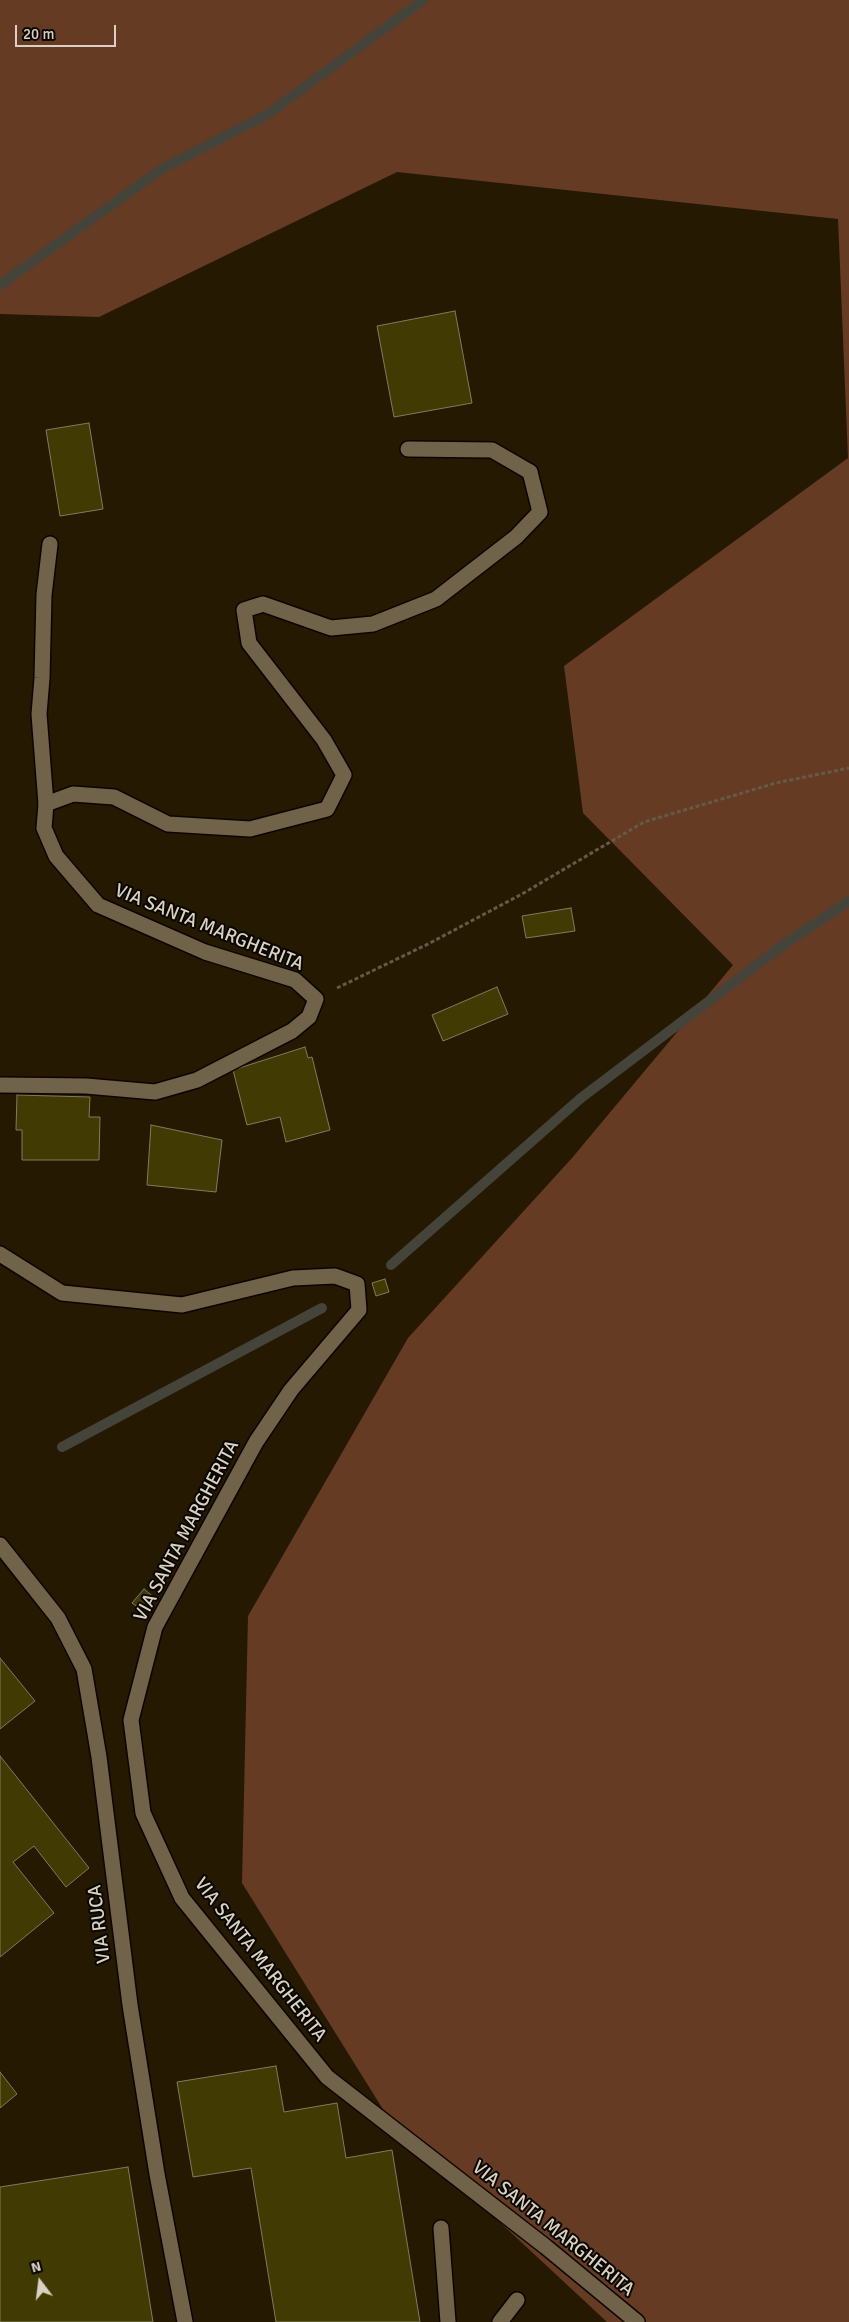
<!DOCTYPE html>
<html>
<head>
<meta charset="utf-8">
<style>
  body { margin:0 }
  #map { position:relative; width:849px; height:2322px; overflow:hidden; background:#251902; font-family:Signika,sans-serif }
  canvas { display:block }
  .north { position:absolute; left:15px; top:2257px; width:50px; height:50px; -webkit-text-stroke:4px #0a0601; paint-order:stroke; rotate:345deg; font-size:14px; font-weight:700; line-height:20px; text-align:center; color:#d9d1c3 }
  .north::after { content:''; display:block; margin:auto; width:18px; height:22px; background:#d9d1c3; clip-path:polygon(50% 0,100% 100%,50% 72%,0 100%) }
  .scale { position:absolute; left:15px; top:25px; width:101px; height:22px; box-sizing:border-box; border:2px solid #d9d1c3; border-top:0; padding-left:6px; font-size:15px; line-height:18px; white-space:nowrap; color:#d9d1c3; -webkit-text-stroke:4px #0a0601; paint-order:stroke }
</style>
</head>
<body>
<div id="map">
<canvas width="849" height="2322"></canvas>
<div class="north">N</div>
<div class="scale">20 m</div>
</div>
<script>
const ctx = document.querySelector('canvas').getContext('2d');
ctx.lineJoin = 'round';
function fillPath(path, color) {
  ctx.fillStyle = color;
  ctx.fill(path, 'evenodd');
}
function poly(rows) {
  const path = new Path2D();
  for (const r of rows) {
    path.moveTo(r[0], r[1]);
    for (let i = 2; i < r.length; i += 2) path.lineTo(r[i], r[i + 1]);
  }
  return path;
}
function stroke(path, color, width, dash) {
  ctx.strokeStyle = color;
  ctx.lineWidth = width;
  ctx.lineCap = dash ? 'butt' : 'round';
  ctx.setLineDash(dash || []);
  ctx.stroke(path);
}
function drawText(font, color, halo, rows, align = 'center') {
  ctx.font = font + ' Signika,sans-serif';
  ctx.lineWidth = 4;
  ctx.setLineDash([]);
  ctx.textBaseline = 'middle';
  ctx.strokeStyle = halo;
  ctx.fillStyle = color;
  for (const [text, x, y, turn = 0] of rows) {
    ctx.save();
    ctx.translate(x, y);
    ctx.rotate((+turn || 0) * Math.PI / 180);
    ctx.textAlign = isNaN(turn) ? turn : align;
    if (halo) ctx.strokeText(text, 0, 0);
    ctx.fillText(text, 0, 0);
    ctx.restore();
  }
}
fillPath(poly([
  [0,0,849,0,849,2322,607,2322,389,2119,242,1883,248,1616,408,1338,572,1158,733,965,583,813,564,666,848,458,838,219,397,172,99,317,0,314]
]), '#663b24');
stroke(poly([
  [0,285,160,170,268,114,423,0],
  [391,1265,581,1098,783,945,849,901],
  [62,1447,322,1308]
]), '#45443a', 10);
const building = poly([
  [455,311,472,403,394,417,377,326,455,311],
  [89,423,103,509,60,516,46,430,89,423],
  [571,908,575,931,526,938,522,916,571,908],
  [497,987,508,1014,443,1041,432,1015,497,987],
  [305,1047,308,1058,312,1057,330,1130,286,1142,280,1117,247,1125,233,1070,305,1047],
  [17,1095,90,1097,89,1117,100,1117,99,1160,22,1160,22,1130,16,1130,17,1095],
  [151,1125,222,1140,216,1192,147,1185,151,1125],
  [385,1279,389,1292,376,1296,372,1283,385,1279],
  [144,1589,156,1599,144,1612,132,1603,144,1589],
  [0,1658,35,1701,0,1729,0,1658],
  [0,1756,89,1868,66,1887,34,1846,13,1862,54,1913,0,1957,0,1756],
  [276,2066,284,2112,337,2103,346,2158,392,2150,420,2322,276,2322,251,2168,193,2177,177,2082,276,2066],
  [0,2072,17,2094,0,2108,0,2072],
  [128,2167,153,2322,0,2322,0,2187,128,2167]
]);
fillPath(building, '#413a03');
stroke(building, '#807c5f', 1);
const lane = poly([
  [408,449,492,450,530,472],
  [46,804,39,714,42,678,44,595,50,544]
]);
const street = poly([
  [0,1085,86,1086,155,1092,197,1080,292,1031,309,1017,316,999,295,980,205,952,98,905,56,856,44,828,46,804,73,794,114,797,168,824,250,829,327,809,344,775,324,740,249,643,244,610,263,604,331,628,373,624,436,599,516,537,540,512,530,472],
  [0,1254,62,1293,182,1305,293,1278,335,1276,357,1284,359,1310,291,1390,256,1442,155,1627,131,1720,143,1813,182,1898,327,2077,546,2247,637,2322],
  [0,1545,58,1618,84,1669,99,1757,130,2005,157,2174,185,2322],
  [441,2228,448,2322],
  [500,2322,517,2300]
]);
stroke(lane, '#0e0500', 18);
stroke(street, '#0e0500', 18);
stroke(poly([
  [337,988,430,943,522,894,644,822,776,783,849,768]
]), '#655a47', 3, [4, 2.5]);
stroke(lane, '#716349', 15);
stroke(street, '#716349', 15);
drawText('19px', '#d9d1c3', '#0a0601', [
  ["VIA SANTA MARGHERITA",209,928,22],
  ["VIA SANTA MARGHERITA",187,1531,-62],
  ["VIA RUCA",100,1924,-97],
  ["VIA SANTA MARGHERITA",260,1960,52],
  ["VIA SANTA MARGHERITA",553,2229,39]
]);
</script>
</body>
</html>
